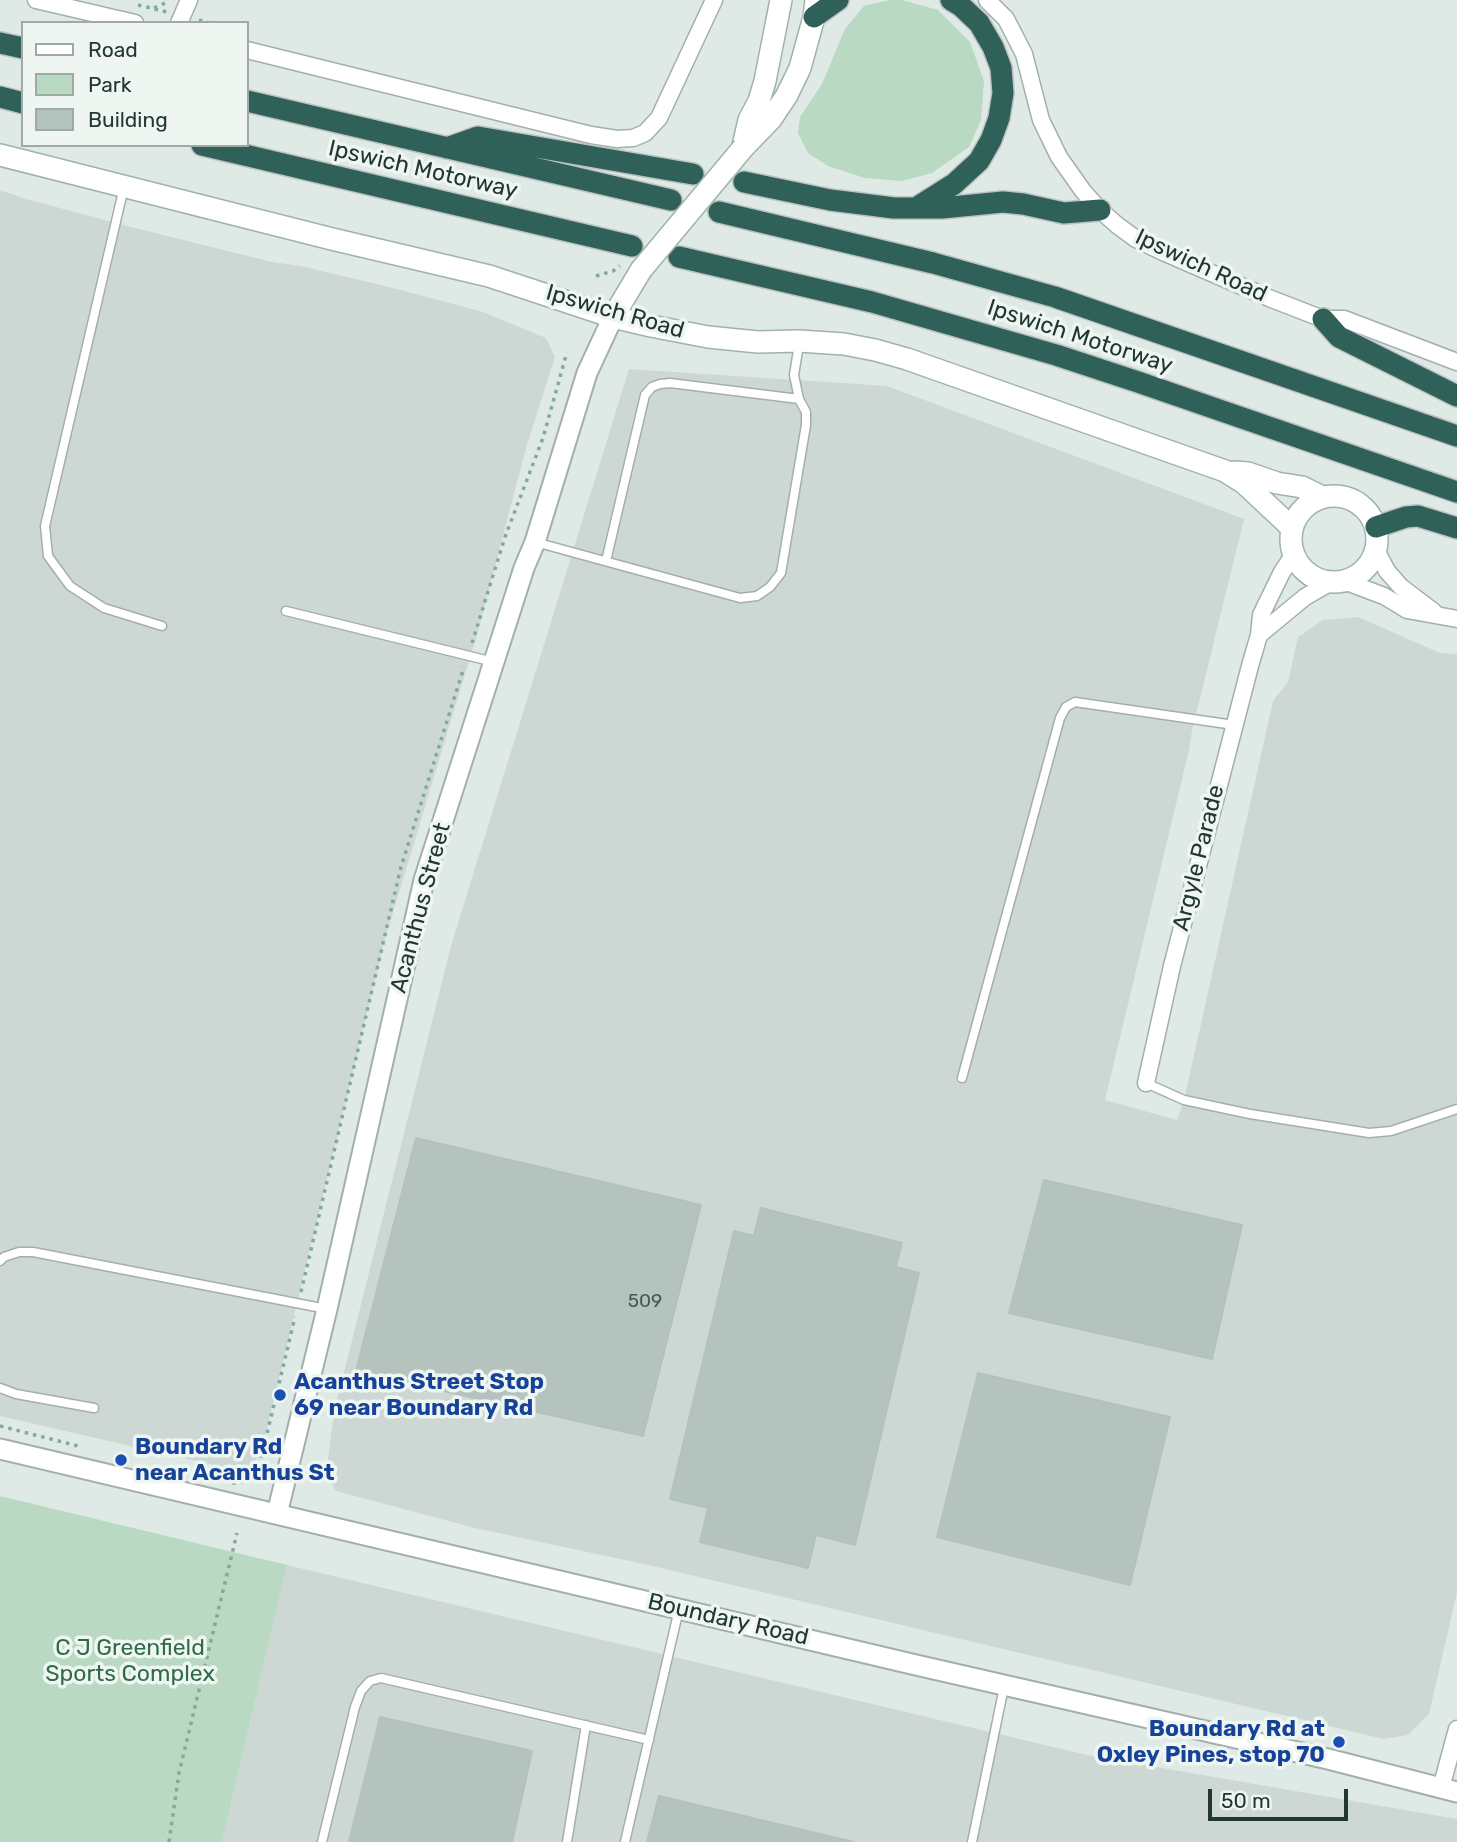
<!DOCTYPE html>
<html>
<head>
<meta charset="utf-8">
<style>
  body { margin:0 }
  #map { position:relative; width:1457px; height:1842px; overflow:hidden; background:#dfe9e5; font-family:Rubik,sans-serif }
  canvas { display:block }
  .legend { position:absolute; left:21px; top:21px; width:228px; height:126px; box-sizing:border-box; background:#eff6f2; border:2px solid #9daaa5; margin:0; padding:9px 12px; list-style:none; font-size:21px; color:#213732 }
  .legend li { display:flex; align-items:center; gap:14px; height:35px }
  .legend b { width:35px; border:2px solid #9daaa5 }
  .scale { position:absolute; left:1208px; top:1789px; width:140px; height:32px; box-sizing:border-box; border:4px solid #213732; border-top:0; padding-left:9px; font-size:21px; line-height:24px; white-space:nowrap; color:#213732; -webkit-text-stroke:5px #eff6f2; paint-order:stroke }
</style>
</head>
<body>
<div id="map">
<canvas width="1457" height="1842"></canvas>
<ul class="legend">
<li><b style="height:9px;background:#fff"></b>Road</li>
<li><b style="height:19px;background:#b9d9c3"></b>Park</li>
<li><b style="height:19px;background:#b4c3be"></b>Building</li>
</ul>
<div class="scale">50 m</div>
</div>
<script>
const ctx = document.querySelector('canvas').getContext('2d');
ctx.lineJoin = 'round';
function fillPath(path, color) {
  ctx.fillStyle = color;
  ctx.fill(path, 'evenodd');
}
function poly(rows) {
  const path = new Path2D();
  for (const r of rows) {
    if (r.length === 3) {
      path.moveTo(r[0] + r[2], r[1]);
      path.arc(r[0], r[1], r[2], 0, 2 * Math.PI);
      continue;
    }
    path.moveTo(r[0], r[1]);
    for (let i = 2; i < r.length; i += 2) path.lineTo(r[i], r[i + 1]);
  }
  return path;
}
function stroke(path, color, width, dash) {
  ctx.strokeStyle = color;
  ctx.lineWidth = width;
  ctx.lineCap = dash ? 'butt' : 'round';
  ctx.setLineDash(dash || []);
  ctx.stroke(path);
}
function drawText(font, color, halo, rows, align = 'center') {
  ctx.font = font + ' Rubik,sans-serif';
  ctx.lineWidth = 7;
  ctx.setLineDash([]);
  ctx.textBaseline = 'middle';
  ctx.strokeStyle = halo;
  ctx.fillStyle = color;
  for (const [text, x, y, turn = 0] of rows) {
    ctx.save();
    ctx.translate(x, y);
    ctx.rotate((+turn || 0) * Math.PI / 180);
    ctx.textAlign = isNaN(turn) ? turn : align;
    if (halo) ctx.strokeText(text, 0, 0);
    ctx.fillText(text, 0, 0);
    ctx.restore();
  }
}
fillPath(poly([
  [0,190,23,198,119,224,272,262,301,266,397,289,483,312,546,338,555,357,526,448,477,635,384,942,260,1457,240,1471,0,1416],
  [629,369,887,386,1244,519,1192,731,1189,750,1105,1100,1177,1120,1184,1100,1273,701,1288,682,1298,637,1323,620,1358,617,1440,653,1457,654,1457,1592,1429,1714,1408,1735,1384,1739,648,1565,475,1528,336,1491,326,1474,334,1412,451,946],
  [287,1565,1087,1755,1457,1819,1457,1842,222,1842]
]), '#cdd8d4');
fillPath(poly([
  [890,0,902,0,938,10,970,42,984,81,981,120,969,147,932,173,902,181,865,178,828,166,808,153,798,133,800,117,822,84,845,29,864,6],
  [0,1496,287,1565,222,1842,0,1842]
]), '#b9d9c3');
const building = poly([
  [416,1138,701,1205,643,1436,356,1371,416,1138],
  [1044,1180,1242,1225,1212,1359,1009,1313,1044,1180],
  [761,1208,902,1243,896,1267,919,1273,855,1545,816,1535,808,1568,700,1542,708,1508,670,1499,734,1231,754,1236,761,1208],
  [978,1373,1170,1417,1130,1585,937,1537,978,1373],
  [380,1717,532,1751,512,1842,349,1842,380,1717],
  [659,1796,854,1842,647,1842,659,1796]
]);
fillPath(building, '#b4c3be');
stroke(building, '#b2c2bc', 2);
const service = poly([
  [124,187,45,526,48,556,70,586,104,608,162,626],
  [535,542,740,598,757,596,770,587,781,573,806,425,806,412,799,399,794,375,799,344],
  [606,561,645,395,652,387,660,384,670,383,799,399],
  [286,611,494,662],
  [962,1078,1060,718,1066,707,1075,702,1234,725],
  [1146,1083,1184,1100,1250,1114,1369,1133,1391,1131,1457,1109],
  [0,1261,4,1257,19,1252,33,1252,327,1309],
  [0,1388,16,1394,94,1408],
  [322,1842,355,1707,361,1691,370,1681,381,1678,649,1740],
  [567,1842,586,1725],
  [625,1842,679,1609],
  [972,1842,1004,1687]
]);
const minor = poly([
  [36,0,135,23],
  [987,0,1006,19,1024,54,1041,120,1059,157,1083,191,1100,210,1117,225,1136,239,1163,252,1269,298,1323,319,1344,319,1457,362],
  [179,23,189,0],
  [247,50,591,135,617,139,633,138,645,133,659,118,714,0],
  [1376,550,1387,571,1401,587,1434,612],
  [1344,581,1384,596,1407,610,1457,619],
  [1259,635,1305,597,1331,582],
  [1146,1083,1172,966,1250,666,1259,635,1261,615,1282,572,1294,554],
  [1441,1788,1457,1729]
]);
const tertiary = poly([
  [0,1449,916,1665,1328,1759,1457,1792],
  [277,1514,327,1309,424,880,524,568,535,542,587,373,613,317]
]);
const secondary = poly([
  [743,146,749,120,759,101,765,81,781,0],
  [743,148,771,119,787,95,800,68,814,17,816,0],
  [0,155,332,239,489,276,613,317,651,326,708,337,758,342,799,341,844,344,875,350,907,359,1225,471,1244,483,1292,528],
  [613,317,641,270],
  [1234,472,1248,473,1277,483,1302,487,1322,497],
  [1334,539,43]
]);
const motorway = poly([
  [814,17,838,0],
  [0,43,23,48],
  [0,97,23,103],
  [247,101,671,200],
  [202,145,632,246],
  [447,148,478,137,693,174],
  [744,182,830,200,894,208,942,208,1003,202,1023,204,1064,213,1100,210],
  [916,208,954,184,979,161,991,140,999,118,1003,93,1001,68,993,47,979,23,961,6,951,0],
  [719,212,933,263,1055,297,1457,436],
  [679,257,872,302,1056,355,1138,382,1457,492],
  [1323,319,1339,337,1457,396],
  [1376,527,1406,517,1418,516,1457,528]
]);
stroke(service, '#a2b0ac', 11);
stroke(minor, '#a2b0ac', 19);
stroke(tertiary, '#a2b0ac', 23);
stroke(secondary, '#9fb3ad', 24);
stroke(motorway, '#bcc3c2', 24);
stroke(poly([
  [138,5,167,12],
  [154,8,165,3,167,0],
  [199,20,210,23],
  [596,276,613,271,620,266],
  [472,643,505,537,543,438,567,352],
  [301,1292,401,867,464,667],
  [0,1426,82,1447],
  [232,1483,239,1483,249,1478,259,1467,295,1317],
  [169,1842,179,1773,237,1533]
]), '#81aa9f', 3.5, [3.5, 5]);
stroke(service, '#fff', 8);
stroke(minor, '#fff', 16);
stroke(tertiary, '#fff', 19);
stroke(secondary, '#fff', 21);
stroke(motorway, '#306159', 21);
const secondaryBridge = poly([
  [641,270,743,148]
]);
stroke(secondaryBridge, '#9fb3ad', 24, []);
stroke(secondaryBridge, '#fff', 21);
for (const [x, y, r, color] of [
  [280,1395,7,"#1a4fb4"],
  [121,1460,7,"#1a4fb4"],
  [1339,1742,7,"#1a4fb4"]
]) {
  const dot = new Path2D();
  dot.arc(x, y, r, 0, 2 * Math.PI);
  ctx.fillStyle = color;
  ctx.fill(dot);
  stroke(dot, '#eff6f2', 2.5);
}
drawText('19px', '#465a55', null, [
  ["509",645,1302]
]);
drawText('23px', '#213732', '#eff6f2', [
  ["Ipswich Motorway",423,170,13],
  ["Ipswich Road",1201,266,25],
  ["Ipswich Road",615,312,16],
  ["Ipswich Motorway",1080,337,18],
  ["Argyle Parade",1199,858,-76],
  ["Acanthus Street",421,908,-75],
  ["Boundary Road",728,1620,13]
]);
drawText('bold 23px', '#164399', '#eff6f2', [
  ["Acanthus Street Stop",294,1382],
  ["69 near Boundary Rd",294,1408],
  ["Boundary Rd",135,1447],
  ["near Acanthus St",135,1473],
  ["Boundary Rd at",1325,1729,"right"],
  ["Oxley Pines, stop 70",1325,1755,"right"]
], 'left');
drawText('23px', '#2f6a49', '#eff6f2', [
  ["C J Greenfield",130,1648],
  ["Sports Complex",130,1674]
]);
</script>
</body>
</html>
